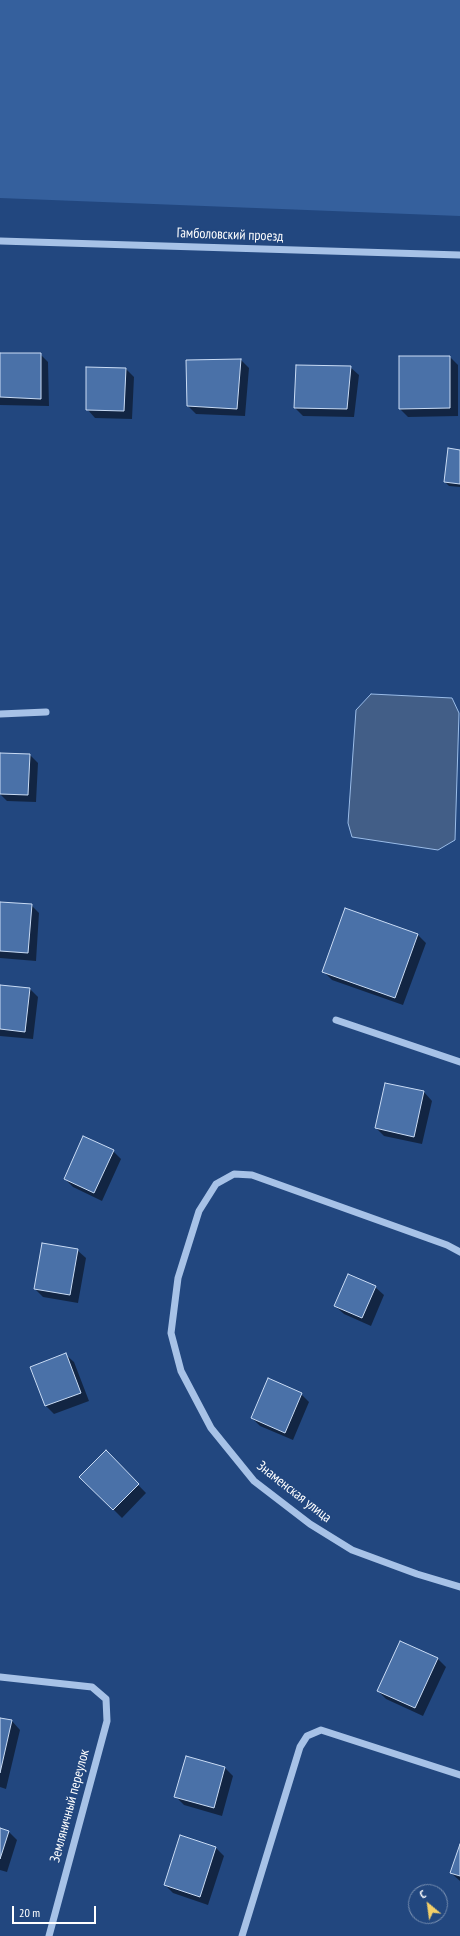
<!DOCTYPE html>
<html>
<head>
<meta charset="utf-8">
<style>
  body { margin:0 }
  #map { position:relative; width:460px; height:1936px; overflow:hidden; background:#22477f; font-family:"PT Sans Narrow",sans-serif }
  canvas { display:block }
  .north { position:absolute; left:408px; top:1884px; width:40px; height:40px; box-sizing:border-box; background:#22477f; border:1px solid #7a91b2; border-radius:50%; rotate:331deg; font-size:11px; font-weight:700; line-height:16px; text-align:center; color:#fff }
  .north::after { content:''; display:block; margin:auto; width:14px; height:18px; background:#f3cf68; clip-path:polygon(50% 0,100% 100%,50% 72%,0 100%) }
  .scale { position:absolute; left:12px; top:1906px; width:84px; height:18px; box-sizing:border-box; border:2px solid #fff; border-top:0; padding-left:5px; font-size:12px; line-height:14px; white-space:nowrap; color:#fff; -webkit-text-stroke:3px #22477f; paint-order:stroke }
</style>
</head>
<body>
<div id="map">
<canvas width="460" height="1936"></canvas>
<div class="north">С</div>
<div class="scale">20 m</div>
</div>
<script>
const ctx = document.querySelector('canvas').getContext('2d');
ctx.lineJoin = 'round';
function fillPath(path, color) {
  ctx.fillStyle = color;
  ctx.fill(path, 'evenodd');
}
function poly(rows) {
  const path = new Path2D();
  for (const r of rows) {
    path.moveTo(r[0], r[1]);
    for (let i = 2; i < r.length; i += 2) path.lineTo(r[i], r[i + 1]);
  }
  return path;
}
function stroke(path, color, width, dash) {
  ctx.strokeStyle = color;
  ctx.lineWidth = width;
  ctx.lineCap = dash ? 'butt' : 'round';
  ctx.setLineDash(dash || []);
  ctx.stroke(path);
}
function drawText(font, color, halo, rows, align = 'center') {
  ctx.font = font + ' "PT Sans Narrow",sans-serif';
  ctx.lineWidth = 3;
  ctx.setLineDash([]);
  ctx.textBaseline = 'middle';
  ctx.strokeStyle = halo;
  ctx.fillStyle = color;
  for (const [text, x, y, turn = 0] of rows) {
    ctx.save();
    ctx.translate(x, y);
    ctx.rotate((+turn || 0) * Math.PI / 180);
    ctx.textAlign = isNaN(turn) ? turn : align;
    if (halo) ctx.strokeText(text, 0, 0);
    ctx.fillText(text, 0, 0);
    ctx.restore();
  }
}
fillPath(poly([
  [0,0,460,0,460,216,0,198]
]), '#35609d');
const water = poly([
  [371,694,452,698,459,713,455,840,438,850,352,837,348,823,356,710,371,694]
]);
fillPath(water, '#425e87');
stroke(water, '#9abce8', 1);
fillPath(poly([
  [0,354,40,354,48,362,49,406,0,405],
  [450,357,458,365,458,416,408,417,400,409],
  [241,360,249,368,245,416,196,414,188,406],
  [350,367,359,375,354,417,303,416,295,408],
  [126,369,134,377,132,419,95,418,87,409],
  [460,451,460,487,449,486,445,482],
  [1,754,30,755,38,763,36,802,7,801,0,794],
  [0,903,31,905,39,913,36,961,0,958],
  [417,934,426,943,403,1005,332,980,324,972],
  [0,986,30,989,38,997,33,1039,0,1036],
  [424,1092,432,1101,422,1144,384,1136,376,1128],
  [113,1151,121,1159,102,1201,73,1187,65,1179],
  [77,1250,86,1258,78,1303,43,1297,35,1289],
  [375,1287,384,1295,371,1326,344,1314,335,1306],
  [65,1354,74,1362,89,1401,54,1414,46,1406,31,1368],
  [301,1394,309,1402,293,1440,260,1426,252,1418],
  [106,1452,146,1493,122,1518,81,1477],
  [438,1659,446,1667,423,1716,386,1699,378,1691],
  [0,1719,12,1721,20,1730,6,1789,0,1787],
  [225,1768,233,1776,222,1816,184,1805,176,1797],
  [0,1829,9,1832,17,1840,7,1872,0,1870],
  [180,1836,216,1848,224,1856,208,1905,173,1893,165,1885],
  [460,1847,460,1881,451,1873]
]), '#0007');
const building = poly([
  [0,353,41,353,41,399,0,397,0,353],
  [399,356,450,356,450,408,399,409,399,356],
  [241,359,237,409,187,406,186,360,241,359],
  [296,365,351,366,347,409,294,408,296,365],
  [86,367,126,368,124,411,86,410,86,367],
  [448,448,460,450,460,484,444,482,448,448],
  [0,753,30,754,28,795,0,794,0,753],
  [0,902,32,904,28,953,0,951,0,902],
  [345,908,418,934,395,998,322,972,345,908],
  [0,985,30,988,25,1032,0,1029,0,985],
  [385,1083,424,1091,414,1137,375,1128,385,1083],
  [83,1136,114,1150,94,1193,64,1179,83,1136],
  [42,1243,78,1249,70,1295,34,1289,42,1243],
  [348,1274,376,1286,362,1318,334,1306,348,1274],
  [66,1353,81,1393,45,1406,30,1367,66,1353],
  [268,1378,302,1393,285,1433,251,1418,268,1378],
  [106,1450,139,1484,113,1510,79,1477,106,1450],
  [400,1641,438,1658,415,1708,377,1691,400,1641],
  [0,1718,12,1720,0,1773,0,1718],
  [186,1756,225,1767,214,1808,174,1797,186,1756],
  [0,1828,9,1831,0,1859,0,1828],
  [180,1835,216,1847,200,1897,164,1885,180,1835],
  [460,1844,460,1876,450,1873,460,1844]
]);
fillPath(building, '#4a71a8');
stroke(building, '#cadcf5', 1);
stroke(poly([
  [0,241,460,255],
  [0,714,46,712],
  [336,1020,460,1062],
  [460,1252,447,1245,252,1175,234,1174,216,1184,199,1211,178,1278,171,1333,181,1371,211,1428,254,1481,310,1524,352,1550,417,1574,460,1587],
  [0,1677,92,1687,106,1699,107,1721,49,1936],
  [242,1936,300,1747,307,1736,321,1730,460,1775]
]), '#a7c2e7', 7);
drawText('14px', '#fff', '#22477f', [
  ["Гамболовский проезд",230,235,2],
  ["Знаменская улица",294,1492,38],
  ["Земляничный переулок",70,1806,-75]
]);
</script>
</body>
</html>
